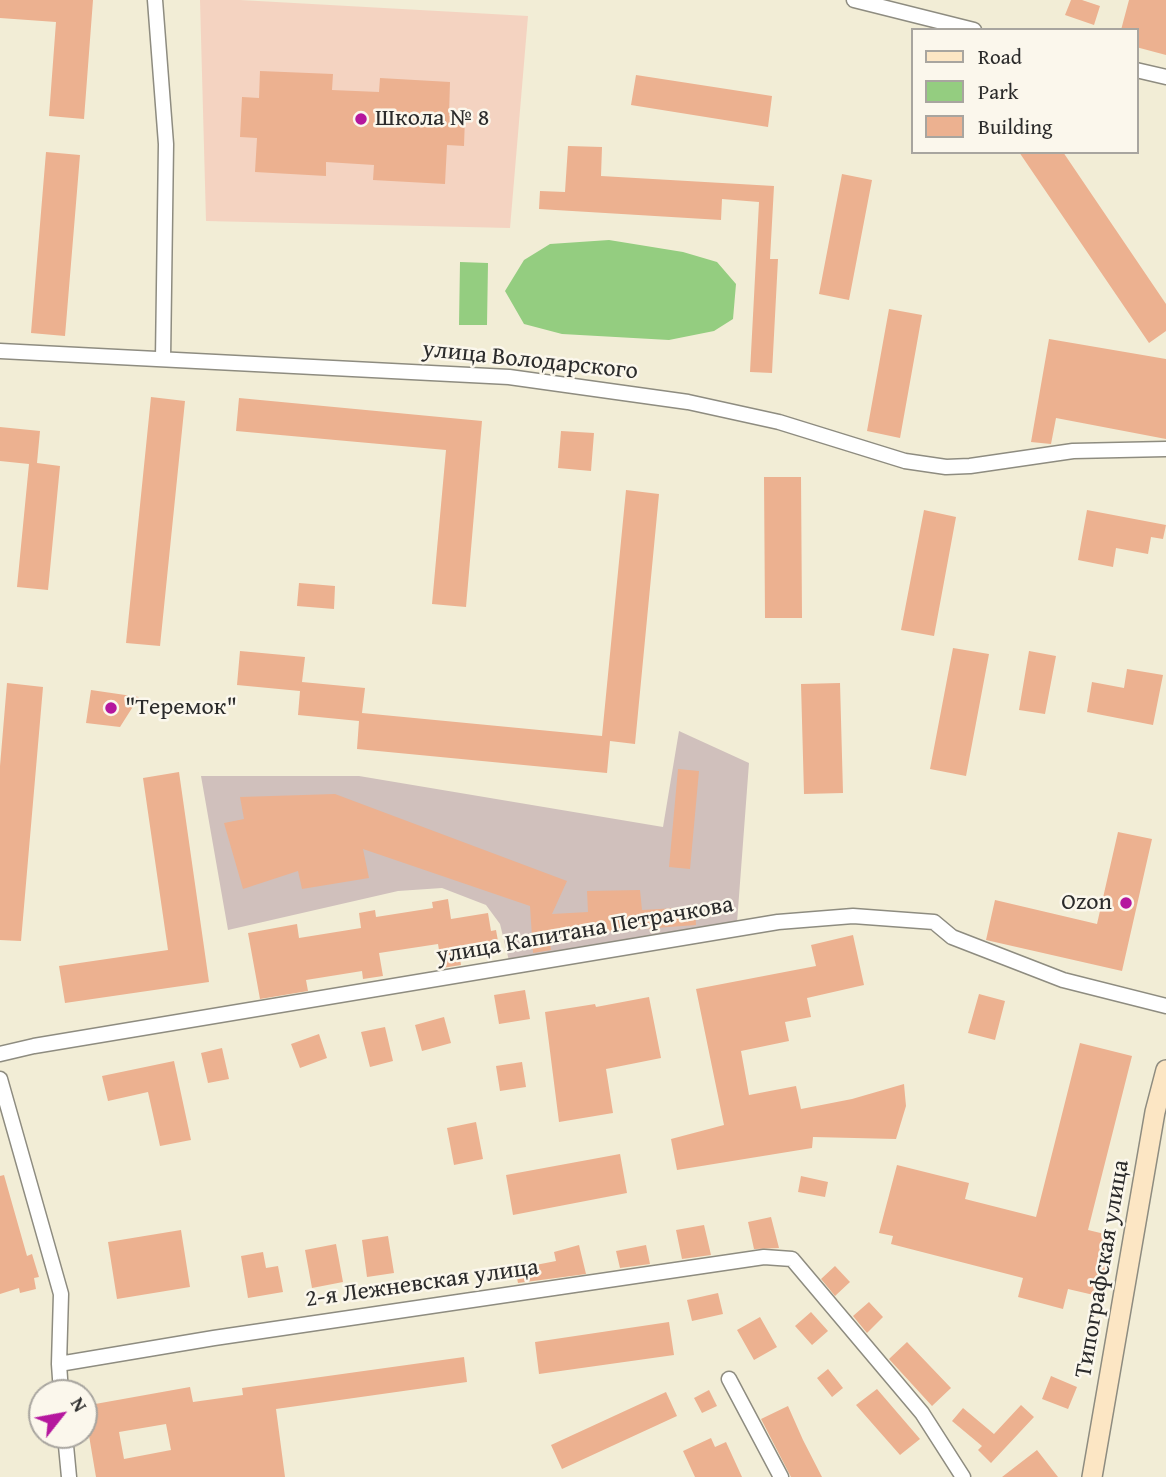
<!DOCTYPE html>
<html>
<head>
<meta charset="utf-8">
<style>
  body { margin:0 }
  #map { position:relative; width:1166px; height:1477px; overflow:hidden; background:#f2edd6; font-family:"Gentium Book Plus",serif }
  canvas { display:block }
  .legend { position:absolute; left:911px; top:28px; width:228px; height:126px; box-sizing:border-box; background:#fbf7ec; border:2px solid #a8a59f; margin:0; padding:9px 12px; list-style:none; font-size:21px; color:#2b2b2b }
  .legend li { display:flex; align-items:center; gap:14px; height:35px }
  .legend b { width:35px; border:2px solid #a8a59f }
  .north { position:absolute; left:28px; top:1379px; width:70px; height:70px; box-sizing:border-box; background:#fbf7ec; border:2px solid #a8a59f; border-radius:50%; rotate:59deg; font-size:19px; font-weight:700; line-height:28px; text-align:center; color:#2b2b2b }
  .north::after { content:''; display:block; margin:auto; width:24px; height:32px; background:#b5179e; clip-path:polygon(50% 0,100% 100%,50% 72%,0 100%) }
</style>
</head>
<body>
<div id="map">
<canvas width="1166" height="1477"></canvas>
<ul class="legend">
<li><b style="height:9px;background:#fce6c4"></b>Road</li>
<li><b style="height:19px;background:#94cd80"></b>Park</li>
<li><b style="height:19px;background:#ecb190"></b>Building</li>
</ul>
<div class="north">N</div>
</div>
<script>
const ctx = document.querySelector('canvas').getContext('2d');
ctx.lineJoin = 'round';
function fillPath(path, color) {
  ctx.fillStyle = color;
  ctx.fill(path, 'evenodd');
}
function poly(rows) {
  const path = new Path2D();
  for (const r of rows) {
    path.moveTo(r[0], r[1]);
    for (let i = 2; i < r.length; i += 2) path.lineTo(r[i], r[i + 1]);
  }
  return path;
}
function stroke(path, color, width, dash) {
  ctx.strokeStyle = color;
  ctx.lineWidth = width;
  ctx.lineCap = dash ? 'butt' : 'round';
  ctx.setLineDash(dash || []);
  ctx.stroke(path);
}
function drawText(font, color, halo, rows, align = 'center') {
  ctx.font = font + ' "Gentium Book Plus",serif';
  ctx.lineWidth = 5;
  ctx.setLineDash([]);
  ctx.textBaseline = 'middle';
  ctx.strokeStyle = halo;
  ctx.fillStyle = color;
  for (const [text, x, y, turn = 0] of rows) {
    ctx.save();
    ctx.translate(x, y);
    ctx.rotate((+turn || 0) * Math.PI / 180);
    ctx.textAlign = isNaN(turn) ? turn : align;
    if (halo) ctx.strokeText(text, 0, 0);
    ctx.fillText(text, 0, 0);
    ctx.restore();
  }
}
fillPath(poly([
  [200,0,240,0,528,16,510,228,206,221]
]), '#f4d3c1');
fillPath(poly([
  [679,731,749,763,736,936,511,969,500,924,486,905,442,888,398,891,228,930,201,776,359,776,663,827]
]), '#d0c0bc');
fillPath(poly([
  [609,240,683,252,717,262,736,284,733,319,714,331,669,340,562,334,524,324,505,291,524,260,550,244],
  [460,262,488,263,487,325,459,325]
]), '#94cd80');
fillPath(poly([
  [0,0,93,0,84,119,49,116,56,22,0,18],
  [1071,0,1082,0,1100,6,1094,25,1065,15],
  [1129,0,1166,0,1166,55,1136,47,1136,30,1121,30],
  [260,71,333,74,332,90,379,92,380,78,450,82,449,116,465,117,464,146,447,145,445,184,373,180,374,165,326,162,326,176,255,172,257,138,240,137,242,97,259,98],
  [636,75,772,96,768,127,631,105],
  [568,146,602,147,601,176,774,186,770,259,778,259,772,373,750,372,759,202,722,199,721,220,539,209,540,191,565,192],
  [46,152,80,155,65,336,31,333],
  [1019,152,1063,152,1166,304,1166,331,1149,343],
  [842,174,872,180,849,300,819,294],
  [889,309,922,315,900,438,867,431],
  [1049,339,1166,359,1166,439,1056,418,1051,444,1031,442],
  [151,397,185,401,160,646,126,643],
  [239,398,482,421,466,607,432,604,446,450,236,431],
  [0,427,40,431,37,463,60,466,48,590,17,587,29,464,0,461],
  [561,431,594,433,591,471,558,468],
  [764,477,801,477,802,618,765,618],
  [626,490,659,494,635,744,610,741,607,773,357,749,359,721,298,715,300,691,237,685,240,651,305,657,302,682,365,688,362,713,602,736],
  [924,510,956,517,934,636,901,630],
  [1087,510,1166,525,1163,539,1151,537,1148,554,1116,548,1113,567,1078,560],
  [299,583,335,586,334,609,297,606],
  [953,648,989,654,966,776,930,769],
  [1029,651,1056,656,1045,714,1019,710],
  [1127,669,1163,675,1153,725,1087,712,1092,682,1124,688],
  [7,683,43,687,21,941,0,940,0,766],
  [840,683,843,793,804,794,801,684],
  [91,690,139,697,120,727,86,723],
  [678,769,699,771,690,869,669,867],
  [179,772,209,982,65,1003,59,966,168,950,143,778],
  [335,794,567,881,552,914,588,912,587,891,640,890,642,910,695,907,696,925,549,936,551,950,533,953,530,906,363,849,369,878,302,889,298,871,243,889,224,823,244,819,240,797],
  [1118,832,1152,839,1122,971,986,940,995,900,1097,924],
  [448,899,451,919,488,913,491,931,496,930,500,952,460,958,461,965,442,968,438,944,379,953,383,976,363,979,362,971,306,980,308,991,260,999,248,933,297,924,299,938,361,928,359,913,375,910,376,917,433,908,432,902],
  [853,935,864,985,807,998,811,1017,785,1022,789,1041,741,1051,749,1095,796,1086,801,1109,852,1099,904,1084,906,1106,896,1139,813,1137,812,1148,677,1170,671,1139,724,1125,696,989,816,966,811,945],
  [525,990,530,1019,499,1024,494,995],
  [979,994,1005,1001,995,1040,968,1033],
  [649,997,661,1058,606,1069,613,1113,559,1122,545,1012,595,1004,596,1007],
  [444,1017,451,1043,422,1051,415,1025],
  [385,1027,393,1061,370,1067,361,1032],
  [319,1034,327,1058,300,1068,291,1044],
  [1080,1043,1132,1056,1088,1230,1113,1236,1098,1296,1068,1289,1063,1309,1018,1297,1023,1278,891,1244,893,1236,879,1233,897,1165,969,1183,965,1199,1036,1217],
  [222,1048,229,1079,208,1083,201,1053],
  [174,1061,191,1140,160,1146,148,1092,108,1101,102,1076],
  [522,1062,526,1087,500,1091,496,1066],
  [476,1122,483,1159,454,1165,447,1128],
  [620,1154,627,1193,513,1215,506,1175],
  [4,1175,27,1256,32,1254,39,1277,34,1278,36,1289,20,1293,19,1288,0,1294,0,1176],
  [801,1176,828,1182,825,1197,798,1192],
  [771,1217,779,1248,754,1249,748,1222],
  [704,1225,711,1255,682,1259,676,1230],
  [181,1230,190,1287,117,1299,108,1242],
  [388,1236,394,1273,367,1277,362,1240],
  [336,1244,343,1282,312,1288,305,1250],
  [579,1245,586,1274,518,1283,515,1269,556,1261,554,1252],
  [646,1245,650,1264,620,1268,616,1251],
  [263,1252,266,1268,278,1266,283,1292,248,1298,241,1256],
  [835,1266,850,1282,835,1296,821,1279],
  [718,1293,723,1314,692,1321,687,1300],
  [869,1302,883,1317,867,1333,853,1316],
  [811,1312,828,1331,812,1345,795,1326],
  [760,1317,777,1347,754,1360,737,1330],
  [669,1322,674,1355,539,1374,535,1342],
  [907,1342,951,1388,932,1406,889,1359],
  [464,1357,467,1382,276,1409,285,1477,96,1477,84,1406,190,1387,193,1402,243,1395,242,1388],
  [166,1424,171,1450,124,1459,119,1432],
  [828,1369,843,1388,832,1397,817,1378],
  [1051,1376,1077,1387,1068,1409,1042,1399],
  [877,1389,920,1439,900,1455,856,1405],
  [709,1390,717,1406,702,1413,694,1398],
  [666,1392,677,1416,562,1469,551,1445],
  [1021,1405,1034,1417,991,1463,978,1450,982,1446,952,1421,963,1408,994,1434],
  [788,1406,803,1440,822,1477,791,1477,761,1419],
  [711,1438,715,1447,726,1442,742,1477,695,1477,683,1451],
  [1037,1450,1058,1477,1002,1477]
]), '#ecb190');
const street = poly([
  [155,0,166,144,163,359],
  [854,0,974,30],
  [1136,70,1166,77],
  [0,351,509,377,688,402,779,422,905,461,946,467,970,466,1073,451,1166,449],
  [0,1054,34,1046,778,922,853,916,934,922,952,937,1063,980,1166,1006],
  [0,1079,61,1294,59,1364,61,1393],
  [59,1364,214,1338,764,1257,792,1259,922,1413,963,1477],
  [729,1379,781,1477],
  [65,1435,69,1477]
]);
const secondary = poly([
  [1092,1477,1155,1112,1166,1070]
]);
stroke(street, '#8e8c80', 17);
stroke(secondary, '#8e8c80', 22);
stroke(street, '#fff', 14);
stroke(secondary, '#fce6c4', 19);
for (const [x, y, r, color] of [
  [361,119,7,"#b5179e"],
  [111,708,7,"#b5179e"],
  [1126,903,7,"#b5179e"]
]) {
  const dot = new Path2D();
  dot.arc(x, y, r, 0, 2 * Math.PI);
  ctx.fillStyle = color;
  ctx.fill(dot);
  stroke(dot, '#fbf7ec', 2.5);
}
drawText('24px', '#2b2b2b', '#fbf7ec', [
  ["Школа № 8",375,119],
  ["\"Теремок\"",125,708],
  ["Ozon",1112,903,"right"]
], 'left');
drawText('24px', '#2b2b2b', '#fbf7ec', [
  ["улица Володарского",530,361,6],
  ["улица Капитана Петрачкова",585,931,-10],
  ["Типографская улица",1103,1269,-80],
  ["2-я Лежневская улица",422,1284,-8]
]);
</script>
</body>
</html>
